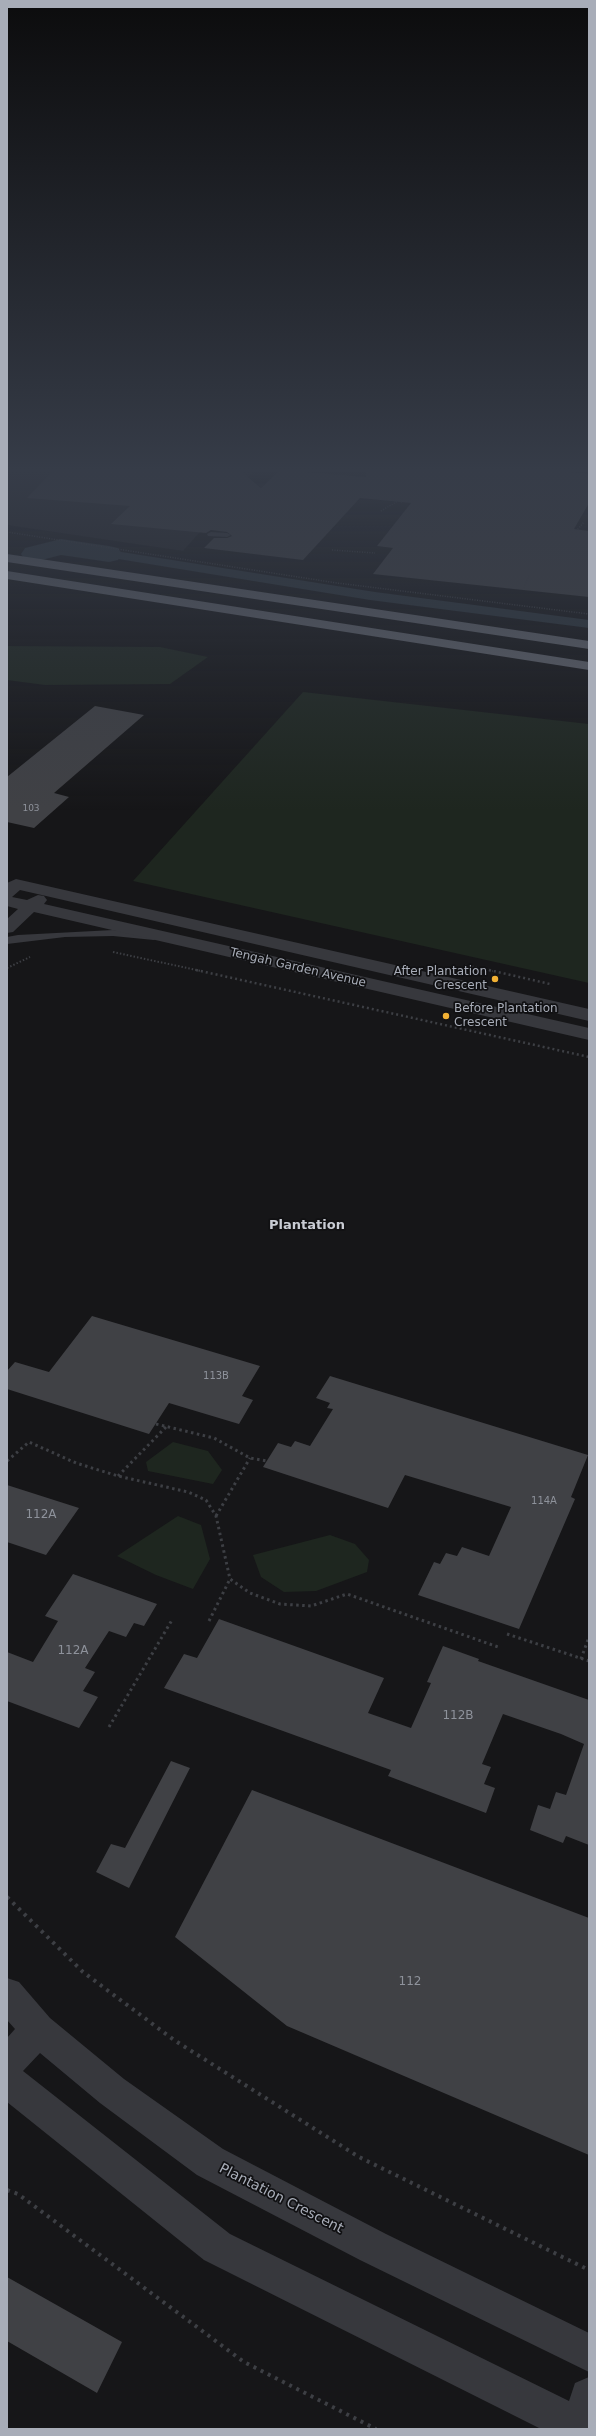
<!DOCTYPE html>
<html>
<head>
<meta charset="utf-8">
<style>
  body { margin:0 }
  #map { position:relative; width:596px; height:2436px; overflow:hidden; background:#161618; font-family:"DejaVu Sans",sans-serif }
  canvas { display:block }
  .frame { position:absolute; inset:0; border:8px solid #a8adb8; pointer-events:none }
</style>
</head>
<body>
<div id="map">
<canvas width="596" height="2436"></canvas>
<div class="frame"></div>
</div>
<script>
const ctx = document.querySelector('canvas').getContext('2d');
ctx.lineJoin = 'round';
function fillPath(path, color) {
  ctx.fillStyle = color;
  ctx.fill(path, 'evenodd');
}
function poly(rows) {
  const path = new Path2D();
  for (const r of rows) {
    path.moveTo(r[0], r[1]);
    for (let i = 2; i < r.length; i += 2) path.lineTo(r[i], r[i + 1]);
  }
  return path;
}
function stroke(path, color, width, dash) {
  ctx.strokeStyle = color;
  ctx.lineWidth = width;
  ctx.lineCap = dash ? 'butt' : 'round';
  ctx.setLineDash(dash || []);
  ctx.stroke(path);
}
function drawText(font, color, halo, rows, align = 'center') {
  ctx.font = font + ' "DejaVu Sans",sans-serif';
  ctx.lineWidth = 3.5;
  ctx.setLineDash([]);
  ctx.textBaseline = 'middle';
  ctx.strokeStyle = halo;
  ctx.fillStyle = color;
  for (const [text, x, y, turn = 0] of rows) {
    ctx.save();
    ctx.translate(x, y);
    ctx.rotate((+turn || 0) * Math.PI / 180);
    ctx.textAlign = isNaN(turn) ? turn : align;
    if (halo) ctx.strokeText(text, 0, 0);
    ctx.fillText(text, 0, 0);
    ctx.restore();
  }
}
fillPath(poly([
  [7,470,255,470,183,551,7,525]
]), '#222225');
fillPath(poly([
  [7,646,160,647,208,657,170,684,45,685,7,680],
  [303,692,589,724,589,983,133,881],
  [173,1442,208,1451,222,1470,213,1484,148,1471,146,1462],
  [178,1516,201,1525,210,1559,193,1589,156,1575,117,1556],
  [330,1535,355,1544,369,1560,367,1572,316,1591,284,1592,261,1577,253,1555]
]), '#1e261f');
fillPath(poly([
  [55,544,71,544,375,592,589,620,589,628,370,600,63,550,54,552,34,549]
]), '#2c353c');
fillPath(poly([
  [61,539,109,546,118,548,122,554,118,560,109,562,61,555,34,562,25,560,21,554,25,548,61,539]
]), '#2c353c');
fillPath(poly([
  [54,470,239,470,261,488,280,470,366,477,366,470,552,470,589,474,589,503,574,529,589,531,589,597,373,574,393,548,377,546,411,503,360,498,303,560,204,548,214,538,227,538,232,536,227,532,211,530,206,533,111,524,130,506,27,498],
  [95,706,144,715,54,793,69,797,34,828,7,822,7,777],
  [92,1316,260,1366,242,1396,253,1400,239,1424,169,1403,149,1434,7,1389,7,1371,15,1362,49,1372],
  [330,1376,588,1455,571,1497,575,1499,519,1629,418,1595,434,1562,440,1564,446,1553,457,1556,462,1547,489,1556,511,1507,405,1475,388,1508,263,1467,278,1443,291,1447,295,1441,310,1446,333,1409,327,1408,330,1403,316,1398],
  [7,1485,79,1508,46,1555,7,1542],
  [73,1574,157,1604,144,1626,134,1623,126,1637,109,1631,85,1668,95,1672,83,1691,98,1697,79,1728,7,1701,7,1652,33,1662,58,1621,45,1616],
  [219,1619,384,1678,368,1713,411,1728,431,1683,427,1682,443,1646,479,1659,478,1661,589,1700,589,1845,566,1836,563,1843,530,1830,538,1805,550,1809,556,1792,566,1795,584,1744,561,1734,503,1714,482,1764,491,1767,484,1784,495,1788,486,1813,388,1776,391,1770,164,1688,184,1654,197,1658],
  [171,1761,190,1768,129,1888,96,1872,111,1844,125,1848],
  [252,1790,589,1918,589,2155,287,2026,175,1937],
  [7,2277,122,2342,97,2393,7,2341]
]), '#404145');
stroke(poly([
  [517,496,538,487],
  [379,498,403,502],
  [381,511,398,501],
  [576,531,584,522],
  [7,532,337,583,589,614],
  [332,550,375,553],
  [524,588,529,575]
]), '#3d3f44', 1.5, [1, 1.5]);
stroke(poly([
  [113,952,201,971],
  [465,965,493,971],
  [7,968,30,957]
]), '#3d3f44', 2, [1.5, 2]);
stroke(poly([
  [196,970,589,1057],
  [489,970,550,984]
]), '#3d3f44', 2.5, [2, 3]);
stroke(poly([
  [156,1424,214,1438,250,1458,267,1461],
  [7,1461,29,1442,76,1463,118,1476,188,1492,206,1500,216,1516,230,1579,250,1593,280,1604,311,1606,347,1594,501,1648],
  [118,1476,166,1427],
  [216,1516,250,1458],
  [209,1621,230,1579],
  [507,1634,589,1661],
  [581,1659,589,1637],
  [109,1727,172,1620]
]), '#3d3f44', 3, [2.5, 3.5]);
stroke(poly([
  [7,1897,83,1972,174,2040,359,2157,589,2270],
  [7,2190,18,2194,244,2362,376,2429]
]), '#3d3f44', 4, [3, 5]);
fillPath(poly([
  [211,532,227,533,231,535,227,537,208,536,207,534,211,532],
  [113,930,154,934,160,937,154,940,113,936,65,937,7,944,7,937,18,935,113,930]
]), '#37383d');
fillPath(poly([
  [16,879,589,1009,589,1021,20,890,12,897,27,900,38,895,44,896,47,900,44,904,589,1028,589,1040,34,912,13,932,7,933,7,919,18,909,7,906,7,883,16,879],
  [7,1978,19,1982,50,2018,124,2079,223,2149,386,2234,589,2333,589,2372,360,2260,197,2175,100,2103,40,2053,23,2071,230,2234,569,2401,575,2383,589,2377,589,2429,541,2429,204,2260,7,2102,7,2038,15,2029,7,2020,7,1978]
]), '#37383d');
fillPath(poly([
  [7,554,589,641,589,649,7,562,7,554],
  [7,571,589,662,589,670,7,579,7,571]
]), '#63666e');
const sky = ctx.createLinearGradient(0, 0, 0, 811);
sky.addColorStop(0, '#0c0c0d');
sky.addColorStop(0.58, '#363c48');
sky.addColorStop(1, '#363c4800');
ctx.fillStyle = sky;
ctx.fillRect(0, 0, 596, 811);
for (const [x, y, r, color] of [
  [495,979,4,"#f2b134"],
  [446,1016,4,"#f2b134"]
]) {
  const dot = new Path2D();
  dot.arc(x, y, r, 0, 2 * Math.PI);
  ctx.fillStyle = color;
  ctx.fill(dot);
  stroke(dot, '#111113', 1.5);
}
drawText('9px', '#8e929b', null, [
  ["103",31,809]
]);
drawText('10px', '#8e929b', null, [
  ["113B",216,1376],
  ["114A",544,1501]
]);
drawText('12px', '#a8adb8', '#111113', [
  ["Tengah Garden Avenue",298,968,13]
]);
drawText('12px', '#a8adb8', '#111113', [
  ["After Plantation",487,972],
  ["Crescent",487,986],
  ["Before Plantation",454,1009,"left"],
  ["Crescent",454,1023,"left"]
], 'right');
drawText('12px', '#8e929b', null, [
  ["112A",41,1515],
  ["112A",73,1651],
  ["112B",458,1716],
  ["112",410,1982]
]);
drawText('bold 13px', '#c9ccd4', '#111113', [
  ["Plantation",307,1226]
]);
drawText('14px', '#a8adb8', '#111113', [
  ["Plantation Crescent",281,2199,27]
]);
</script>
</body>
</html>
